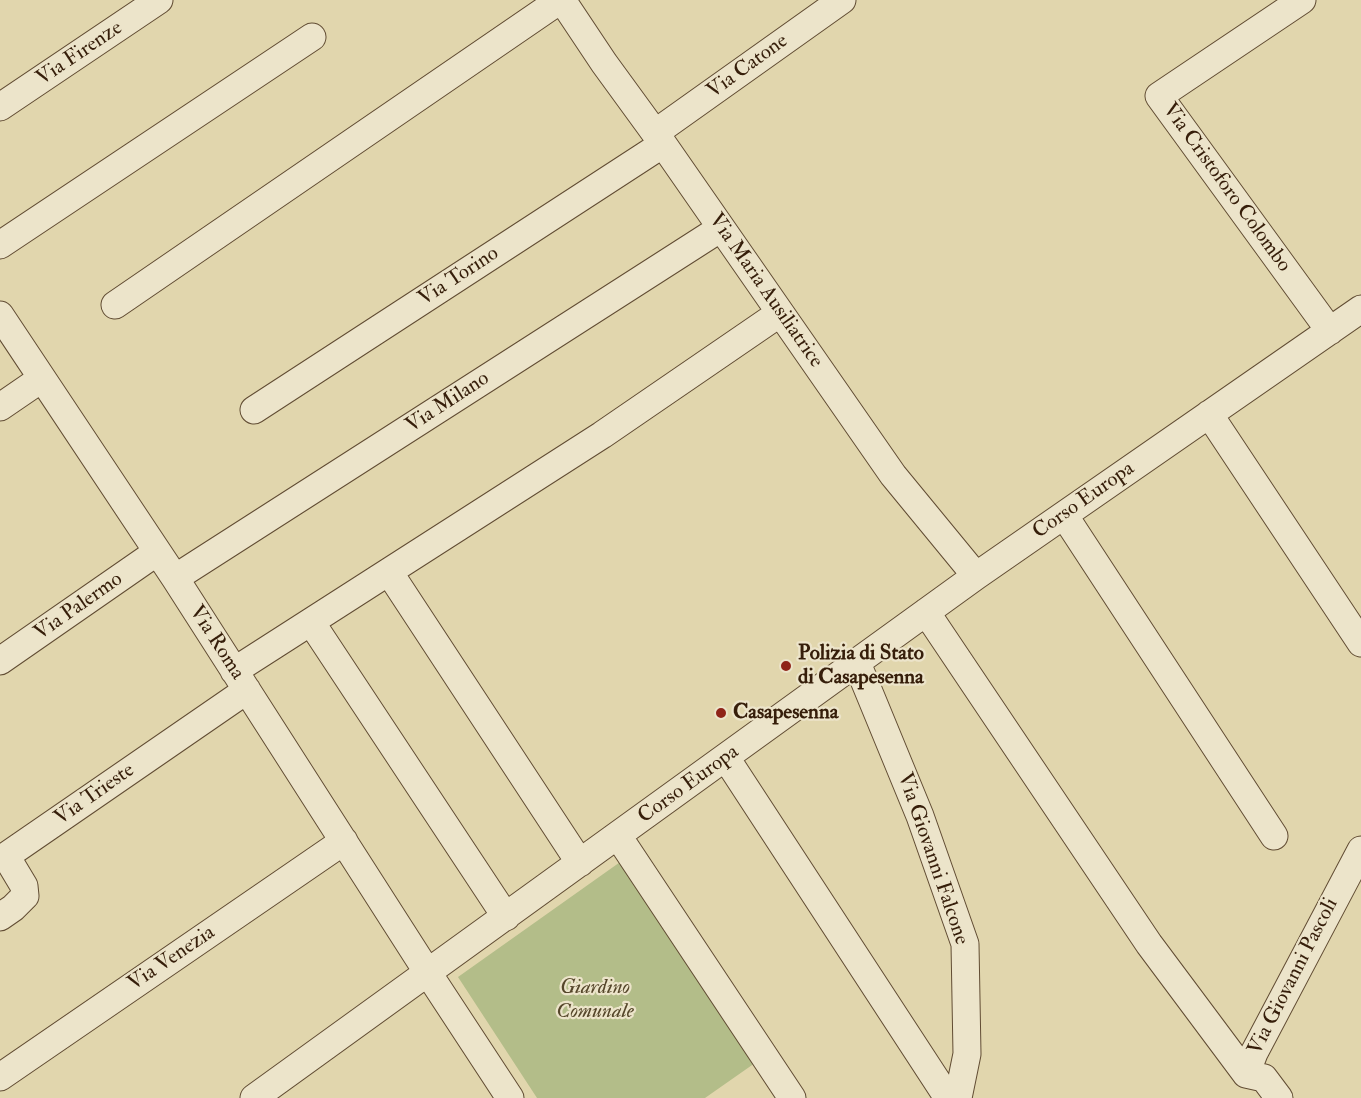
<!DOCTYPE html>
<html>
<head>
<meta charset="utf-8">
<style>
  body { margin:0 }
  canvas { display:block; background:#e1d6ad }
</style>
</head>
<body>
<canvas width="1361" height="1098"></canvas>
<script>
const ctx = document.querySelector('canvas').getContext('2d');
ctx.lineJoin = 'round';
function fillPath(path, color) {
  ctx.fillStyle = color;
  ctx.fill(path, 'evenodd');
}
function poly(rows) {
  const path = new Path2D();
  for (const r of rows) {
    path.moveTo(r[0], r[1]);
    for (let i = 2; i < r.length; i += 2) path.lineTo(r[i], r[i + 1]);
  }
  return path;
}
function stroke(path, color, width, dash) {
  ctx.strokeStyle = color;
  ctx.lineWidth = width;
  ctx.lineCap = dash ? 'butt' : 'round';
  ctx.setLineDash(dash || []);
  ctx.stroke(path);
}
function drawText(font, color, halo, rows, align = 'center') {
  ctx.font = font + ' "IM FELL Double Pica",serif';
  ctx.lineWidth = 4.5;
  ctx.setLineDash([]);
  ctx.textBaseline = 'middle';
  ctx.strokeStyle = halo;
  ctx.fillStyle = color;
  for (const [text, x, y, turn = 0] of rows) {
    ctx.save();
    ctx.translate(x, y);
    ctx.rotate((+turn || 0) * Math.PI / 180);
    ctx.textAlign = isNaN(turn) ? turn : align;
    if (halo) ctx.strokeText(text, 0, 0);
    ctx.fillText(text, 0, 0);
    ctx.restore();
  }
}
fillPath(poly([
  [623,860,755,1063,705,1098,537,1098,458,977]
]), '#b3bd89');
const minor = poly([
  [562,0,604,63,663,144,893,475,976,576],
  [1302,0,1159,96,1330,331],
  [0,107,159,0],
  [655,133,842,0],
  [0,245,312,37],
  [115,305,560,0],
  [0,315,175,578,428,973,510,1098],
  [0,407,41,379],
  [254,410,663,144],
  [1209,414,1361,643],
  [1064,515,1274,836],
  [389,572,580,863],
  [175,578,721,228],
  [926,612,1149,944,1246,1074,1264,1078,1279,1098],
  [311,622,506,917],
  [0,661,157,552],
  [857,663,920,816,965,944,967,1054,958,1098],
  [234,671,602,435,780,313],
  [726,758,948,1098],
  [618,836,792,1098],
  [0,917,13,908,25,896,24,886,6,856,247,690],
  [1246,1074,1254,1053,1361,850],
  [0,1077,344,841],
  [254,1098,976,576,1361,309]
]);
stroke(minor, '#614c33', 29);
stroke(minor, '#ece4ca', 27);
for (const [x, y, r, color] of [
  [786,666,6,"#8f2418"],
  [721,713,6,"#8f2418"]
]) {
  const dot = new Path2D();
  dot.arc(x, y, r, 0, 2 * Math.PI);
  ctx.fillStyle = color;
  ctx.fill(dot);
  stroke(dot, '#ece4ca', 2);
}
drawText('21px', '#361e0a', '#ece4ca', [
  ["Via Firenze",80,54,-34],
  ["Via Catone",748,67,-36],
  ["Via Cristoforo Colombo",1226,188,54],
  ["Via Torino",459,277,-33],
  ["Via Maria Ausiliatrice",765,291,55],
  ["Via Milano",448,403,-33],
  ["Corso Europa",1084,501,-35],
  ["Via Palermo",79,607,-35],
  ["Via Roma",216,643,57],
  ["Corso Europa",689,785,-36],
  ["Via Trieste",95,795,-35],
  ["Via Giovanni Falcone",932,859,71],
  ["Via Venezia",172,959,-34],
  ["Via Giovanni Pascoli",1294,977,-63]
]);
drawText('bold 21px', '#361e0a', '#ece4ca', [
  ["Polizia di Stato",798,654],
  ["di Casapesenna",798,678],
  ["Casapesenna",733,713]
], 'left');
drawText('italic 21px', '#55462a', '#ece4ca', [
  ["Giardino",595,988],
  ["Comunale",595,1012]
]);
</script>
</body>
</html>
